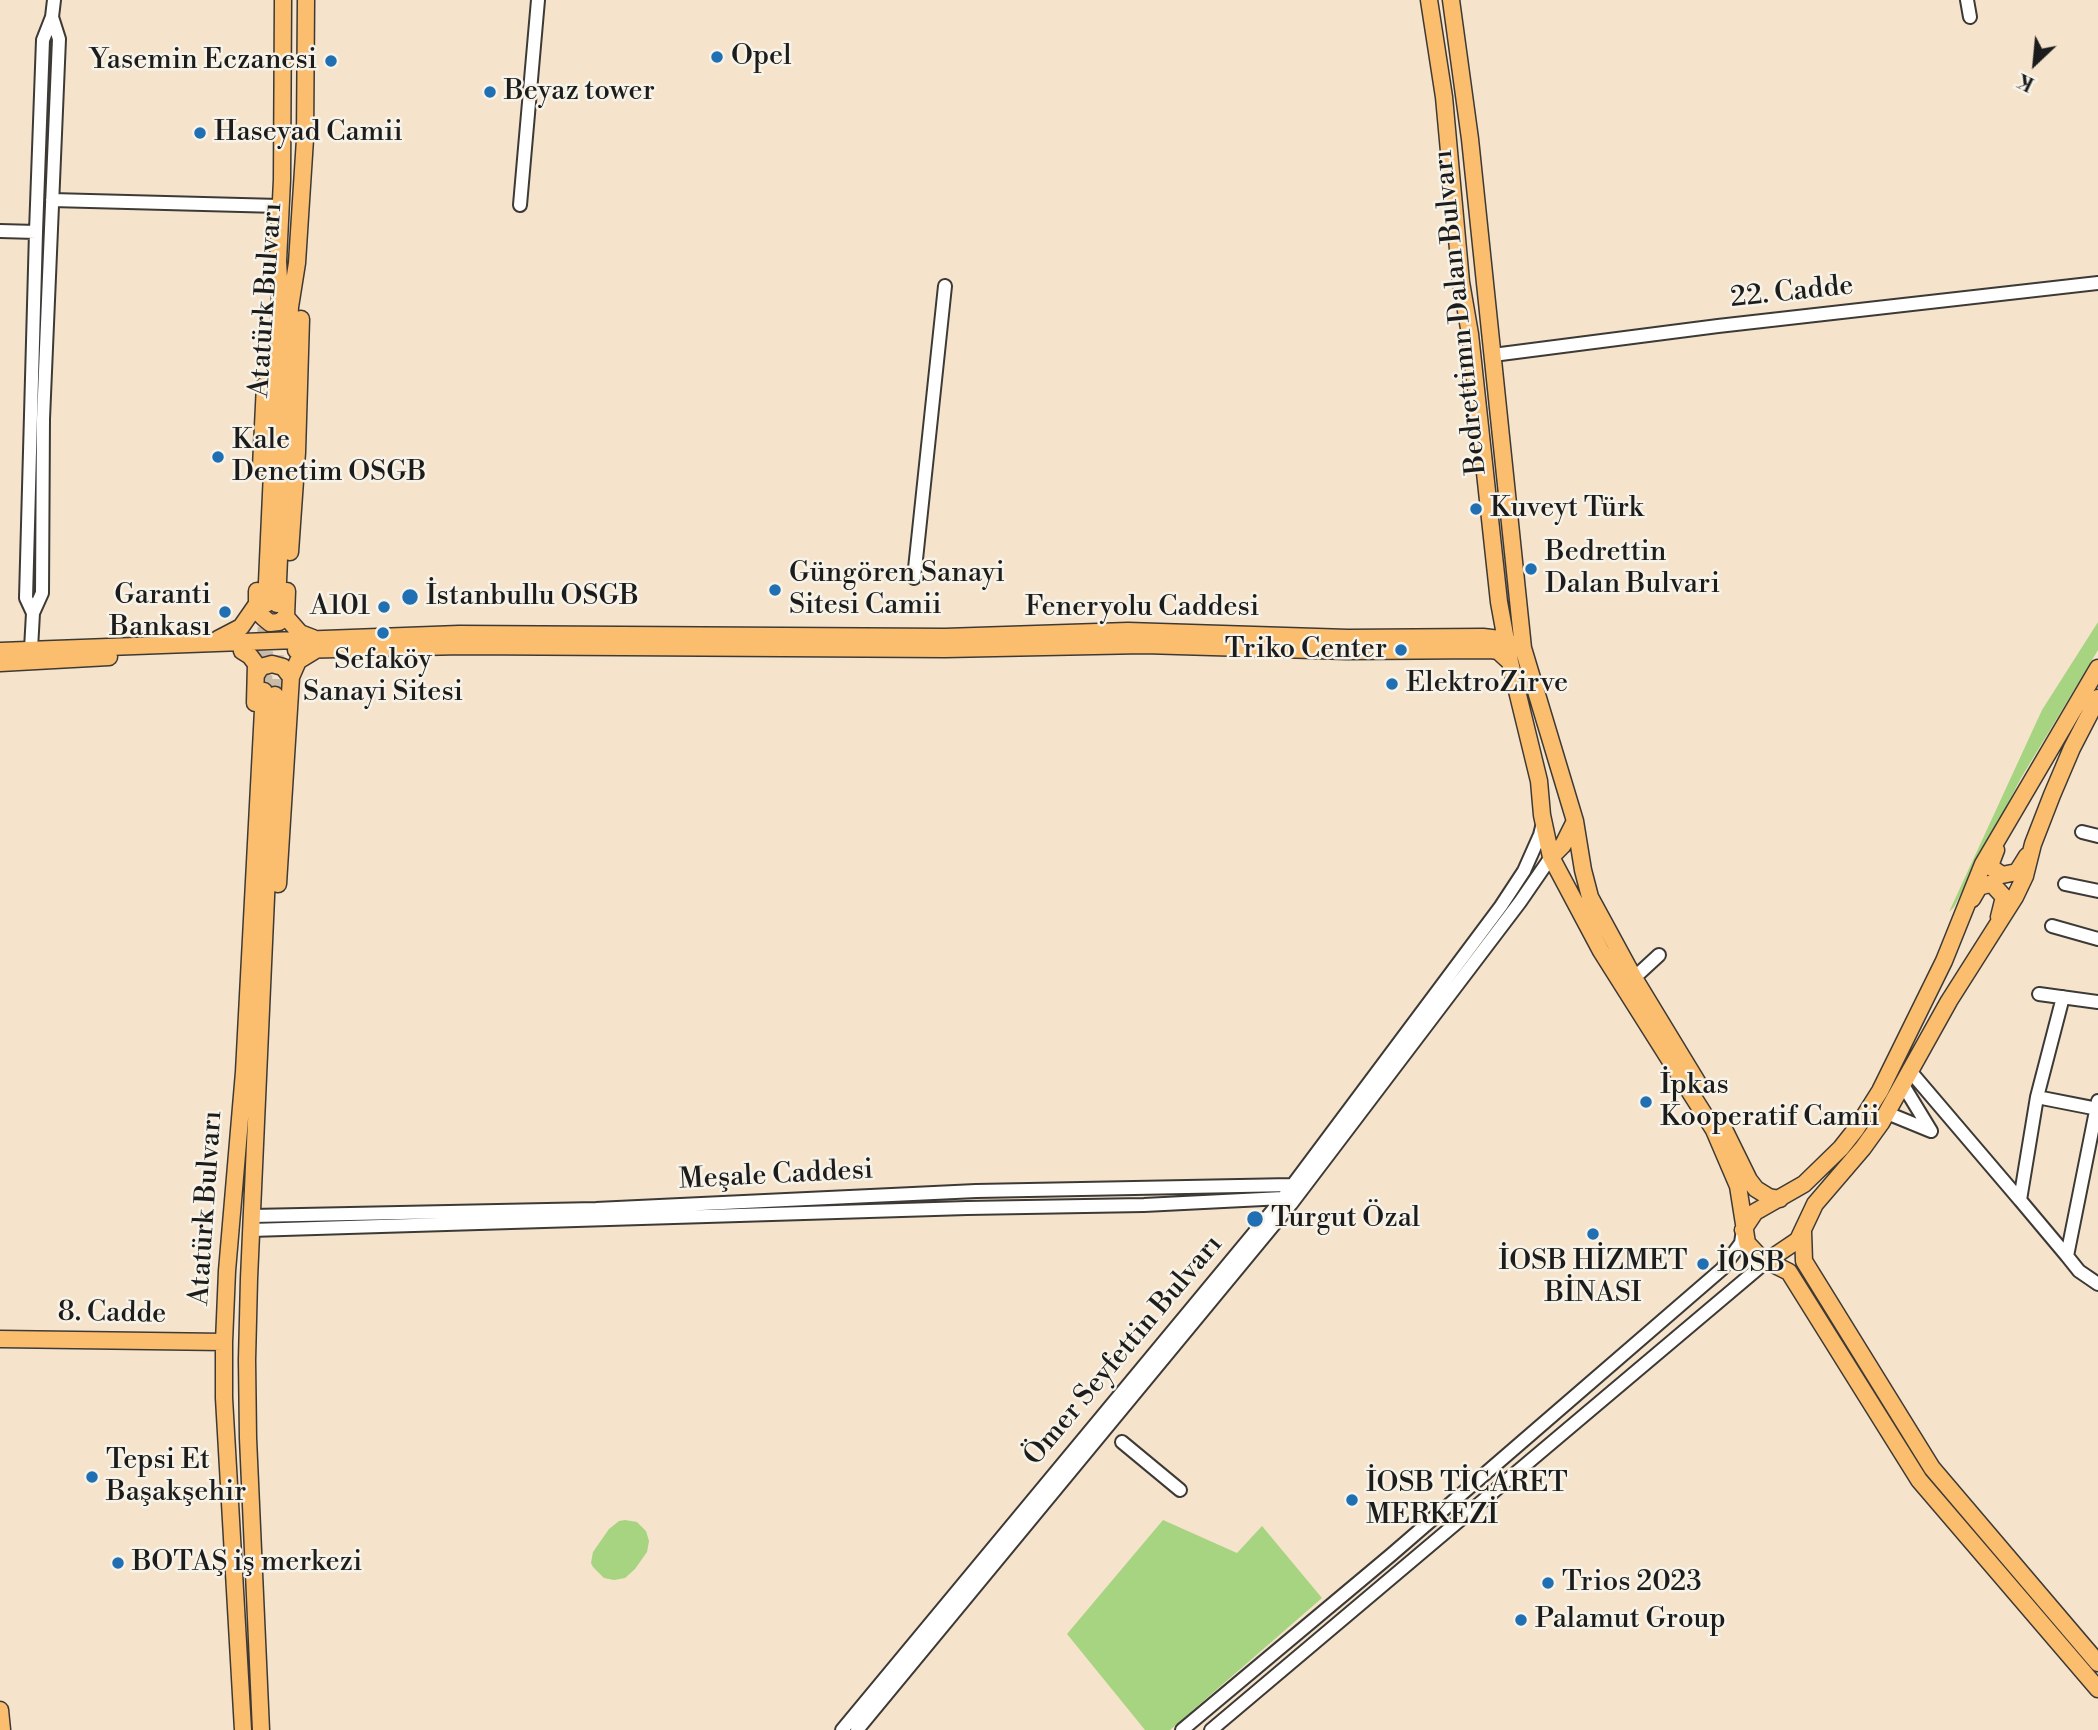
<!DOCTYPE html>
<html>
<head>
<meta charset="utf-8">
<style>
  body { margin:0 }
  #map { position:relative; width:2098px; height:1730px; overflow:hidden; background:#f5e3cc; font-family:"Libre Bodoni",serif }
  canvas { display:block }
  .north { position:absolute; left:2000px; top:28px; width:70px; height:70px; -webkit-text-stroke:5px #f7f3e8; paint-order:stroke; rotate:206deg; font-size:19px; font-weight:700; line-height:28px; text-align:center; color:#1c1c1c }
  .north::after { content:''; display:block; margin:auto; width:24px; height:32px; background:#1c1c1c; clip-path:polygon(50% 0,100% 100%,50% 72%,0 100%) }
</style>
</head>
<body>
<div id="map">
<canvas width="2098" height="1730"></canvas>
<div class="north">K</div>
</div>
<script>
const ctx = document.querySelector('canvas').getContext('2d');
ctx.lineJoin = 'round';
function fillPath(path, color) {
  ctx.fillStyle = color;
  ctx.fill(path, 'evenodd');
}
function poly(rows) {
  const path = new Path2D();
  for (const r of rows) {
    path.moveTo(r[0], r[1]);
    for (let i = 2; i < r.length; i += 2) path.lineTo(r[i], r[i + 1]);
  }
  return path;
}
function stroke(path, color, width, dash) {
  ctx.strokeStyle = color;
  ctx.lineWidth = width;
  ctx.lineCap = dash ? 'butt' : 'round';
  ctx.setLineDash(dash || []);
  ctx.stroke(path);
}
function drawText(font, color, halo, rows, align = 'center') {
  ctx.font = font + ' "Libre Bodoni",serif';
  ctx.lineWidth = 5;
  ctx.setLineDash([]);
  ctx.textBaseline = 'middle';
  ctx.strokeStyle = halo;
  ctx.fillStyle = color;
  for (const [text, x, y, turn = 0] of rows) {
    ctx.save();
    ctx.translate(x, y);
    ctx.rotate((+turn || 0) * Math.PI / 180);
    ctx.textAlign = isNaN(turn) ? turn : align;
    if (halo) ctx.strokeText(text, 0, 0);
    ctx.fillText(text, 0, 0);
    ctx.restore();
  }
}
fillPath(poly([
  [2098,622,2098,650,2021,778,1954,907,1949,912,2042,710],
  [625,1520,637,1522,646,1531,649,1541,647,1552,635,1569,625,1578,614,1580,604,1578,593,1567,591,1563,593,1552,609,1529,619,1521],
  [1163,1520,1237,1553,1262,1526,1322,1598,1170,1730,1145,1730,1067,1634]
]), '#a6d481');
stroke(poly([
  [264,691,266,610],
  [275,695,277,610]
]), '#cabba9', 16, [16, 8]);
const minor = poly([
  [1967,0,1970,17],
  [52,200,279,206],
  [520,205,538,0],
  [0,231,36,232],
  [1493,355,1718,326,2098,283],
  [914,578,945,286],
  [33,613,26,598,36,232,43,40,52,17,54,0],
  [31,649,33,613,42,593,43,419,59,39,52,17],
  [2082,832,2098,836],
  [2065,884,2098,891],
  [2052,926,2098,939],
  [1634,978,1659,955],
  [2039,994,2098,1002],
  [2063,997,2037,1097,2020,1200,2067,1256],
  [1910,1071,2020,1200],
  [1903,1085,1931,1131],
  [2037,1097,2098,1109],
  [2098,1101,2067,1256,2079,1271,2098,1284],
  [1887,1113,1931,1131],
  [252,1216,596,1209,976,1191,1292,1185,1295,1187],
  [251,1230,967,1208,1144,1205,1283,1198,1285,1200],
  [1122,1442,1180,1490],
  [842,1730,1283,1198,1501,906,1524,871,1540,835,1543,823],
  [857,1730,1291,1204,1520,902,1551,857],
  [1182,1730,1391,1555,1722,1269,1741,1243,1743,1230],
  [1211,1730,1767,1261]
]);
const major = poly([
  [1429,0,1444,97,1461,282,1470,334,1499,602,1510,662,1539,781,1542,815,1551,857,1601,951,1714,1130,1738,1186,1747,1243,1761,1258,1789,1272,1919,1480,2098,1689],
  [1451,0,1470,139,1523,648,1575,821,1583,870,1590,897,1634,978,1699,1085],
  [261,467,265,385],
  [290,552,297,452,301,319],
  [257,591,257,604,259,613,264,618,270,623,279,622,286,617],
  [287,591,286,617,300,633,313,638],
  [266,604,280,296,278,261,282,180,283,0],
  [277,604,290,307,297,263,305,139,306,0],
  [218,639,241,627,257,604],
  [296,650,461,646,945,649,1144,645,1347,651,1491,650,1498,651,1510,662],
  [0,651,459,634,945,637,1128,631,1348,638,1483,637,1500,639,1523,648],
  [242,651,250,656,256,664,255,703],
  [0,663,109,657],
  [256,675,261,667,272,664,283,667,291,677],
  [1996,850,1991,863,1992,868,2002,875,2017,872,2027,856],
  [1551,857,1563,845,1575,821],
  [278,884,291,677,298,661,316,650],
  [1972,899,1979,887,1989,884,1994,886,2004,897,1999,917],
  [1721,1123,1749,1180,1756,1189,1769,1197,1780,1199],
  [1743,1230,1755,1212,1804,1184,1841,1148,1856,1129,1880,1091,1944,961,1983,864,2098,668],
  [1803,1231,1804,1261,1932,1468,2098,1663],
  [1767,1261,1798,1240,1815,1204,1863,1148,1881,1123,1949,1001,2015,897,2025,876,2033,844,2052,795,2072,748,2098,698],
  [0,1339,224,1342],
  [0,1710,2,1730],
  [243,1730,224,1398,224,1342,227,1271,244,1072,264,691],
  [261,1730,248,1438,247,1360,249,1279,275,695]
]);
stroke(minor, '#3d3a36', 16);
stroke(major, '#3d3a36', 19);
stroke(minor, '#fff', 12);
stroke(major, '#fbbd6e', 16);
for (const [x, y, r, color] of [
  [717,57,7,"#1f6fb2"],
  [331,61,7,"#1f6fb2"],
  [490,92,7,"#1f6fb2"],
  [200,133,7,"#1f6fb2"],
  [218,457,7,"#1f6fb2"],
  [1476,509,7,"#1f6fb2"],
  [1531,569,7,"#1f6fb2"],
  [775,590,7,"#1f6fb2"],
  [410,597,9,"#1f6fb2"],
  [384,607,7,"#1f6fb2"],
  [225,612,7,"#1f6fb2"],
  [383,633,7,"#1f6fb2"],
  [1401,650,7,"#1f6fb2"],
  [1392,684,7,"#1f6fb2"],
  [1646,1102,7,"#1f6fb2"],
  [1255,1219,9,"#1f6fb2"],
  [1593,1234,7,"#1f6fb2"],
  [1703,1264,7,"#1f6fb2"],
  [92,1477,7,"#1f6fb2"],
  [1352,1500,7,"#1f6fb2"],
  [118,1563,7,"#1f6fb2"],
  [1548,1583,7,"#1f6fb2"],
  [1521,1620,7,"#1f6fb2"]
]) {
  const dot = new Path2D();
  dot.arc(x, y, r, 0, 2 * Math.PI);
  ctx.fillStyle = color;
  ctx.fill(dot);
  stroke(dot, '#f7f3e8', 2.5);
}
drawText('28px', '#1c1c1c', '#f7f3e8', [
  ["Opel",731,57],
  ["Yasemin Eczanesi",317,61,"right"],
  ["Beyaz tower",504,92],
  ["Haseyad Camii",214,133],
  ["Kale",232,441],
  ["Denetim OSGB",232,473],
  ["Kuveyt Türk",1490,509],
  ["Bedrettin",1545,553],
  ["Dalan Bulvari",1545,585],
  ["Güngören Sanayi",789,574],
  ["Sitesi Camii",789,606],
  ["Garanti",211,596,"right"],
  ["Bankası",211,628,"right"],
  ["İstanbullu OSGB",426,597],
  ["A101",370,607,"right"],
  ["Triko Center",1387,650,"right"],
  ["Sefaköy",383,661,"center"],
  ["Sanayi Sitesi",383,693,"center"],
  ["ElektroZirve",1406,684],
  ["İpkas",1660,1086],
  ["Kooperatif Camii",1660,1118],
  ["Turgut Özal",1271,1219],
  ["İOSB HİZMET",1593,1262,"center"],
  ["BİNASI",1593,1294,"center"],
  ["İOSB",1717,1264],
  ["Tepsi Et",106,1461],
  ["Başakşehir",106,1493],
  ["İOSB TİCARET",1366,1484],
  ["MERKEZİ",1366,1516],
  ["BOTAŞ iş merkezi",132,1563],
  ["Trios 2023",1562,1583],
  ["Palamut Group",1535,1620]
], 'left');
drawText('28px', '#1c1c1c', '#f7f3e8', [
  ["22. Cadde",1792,293,-6],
  ["Atatürk Bulvarı",267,300,-86],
  ["Bedrettimn Dalan Bulvarı",1461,312,-96],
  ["Feneryolu Caddesi",1142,608],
  ["Meşale Caddesi",776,1176,-3],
  ["Atatürk Bulvarı",207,1208,-86],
  ["8. Cadde",112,1314,1],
  ["Ömer Seyfettin Bulvarı",1124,1351,-50]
]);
</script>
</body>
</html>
